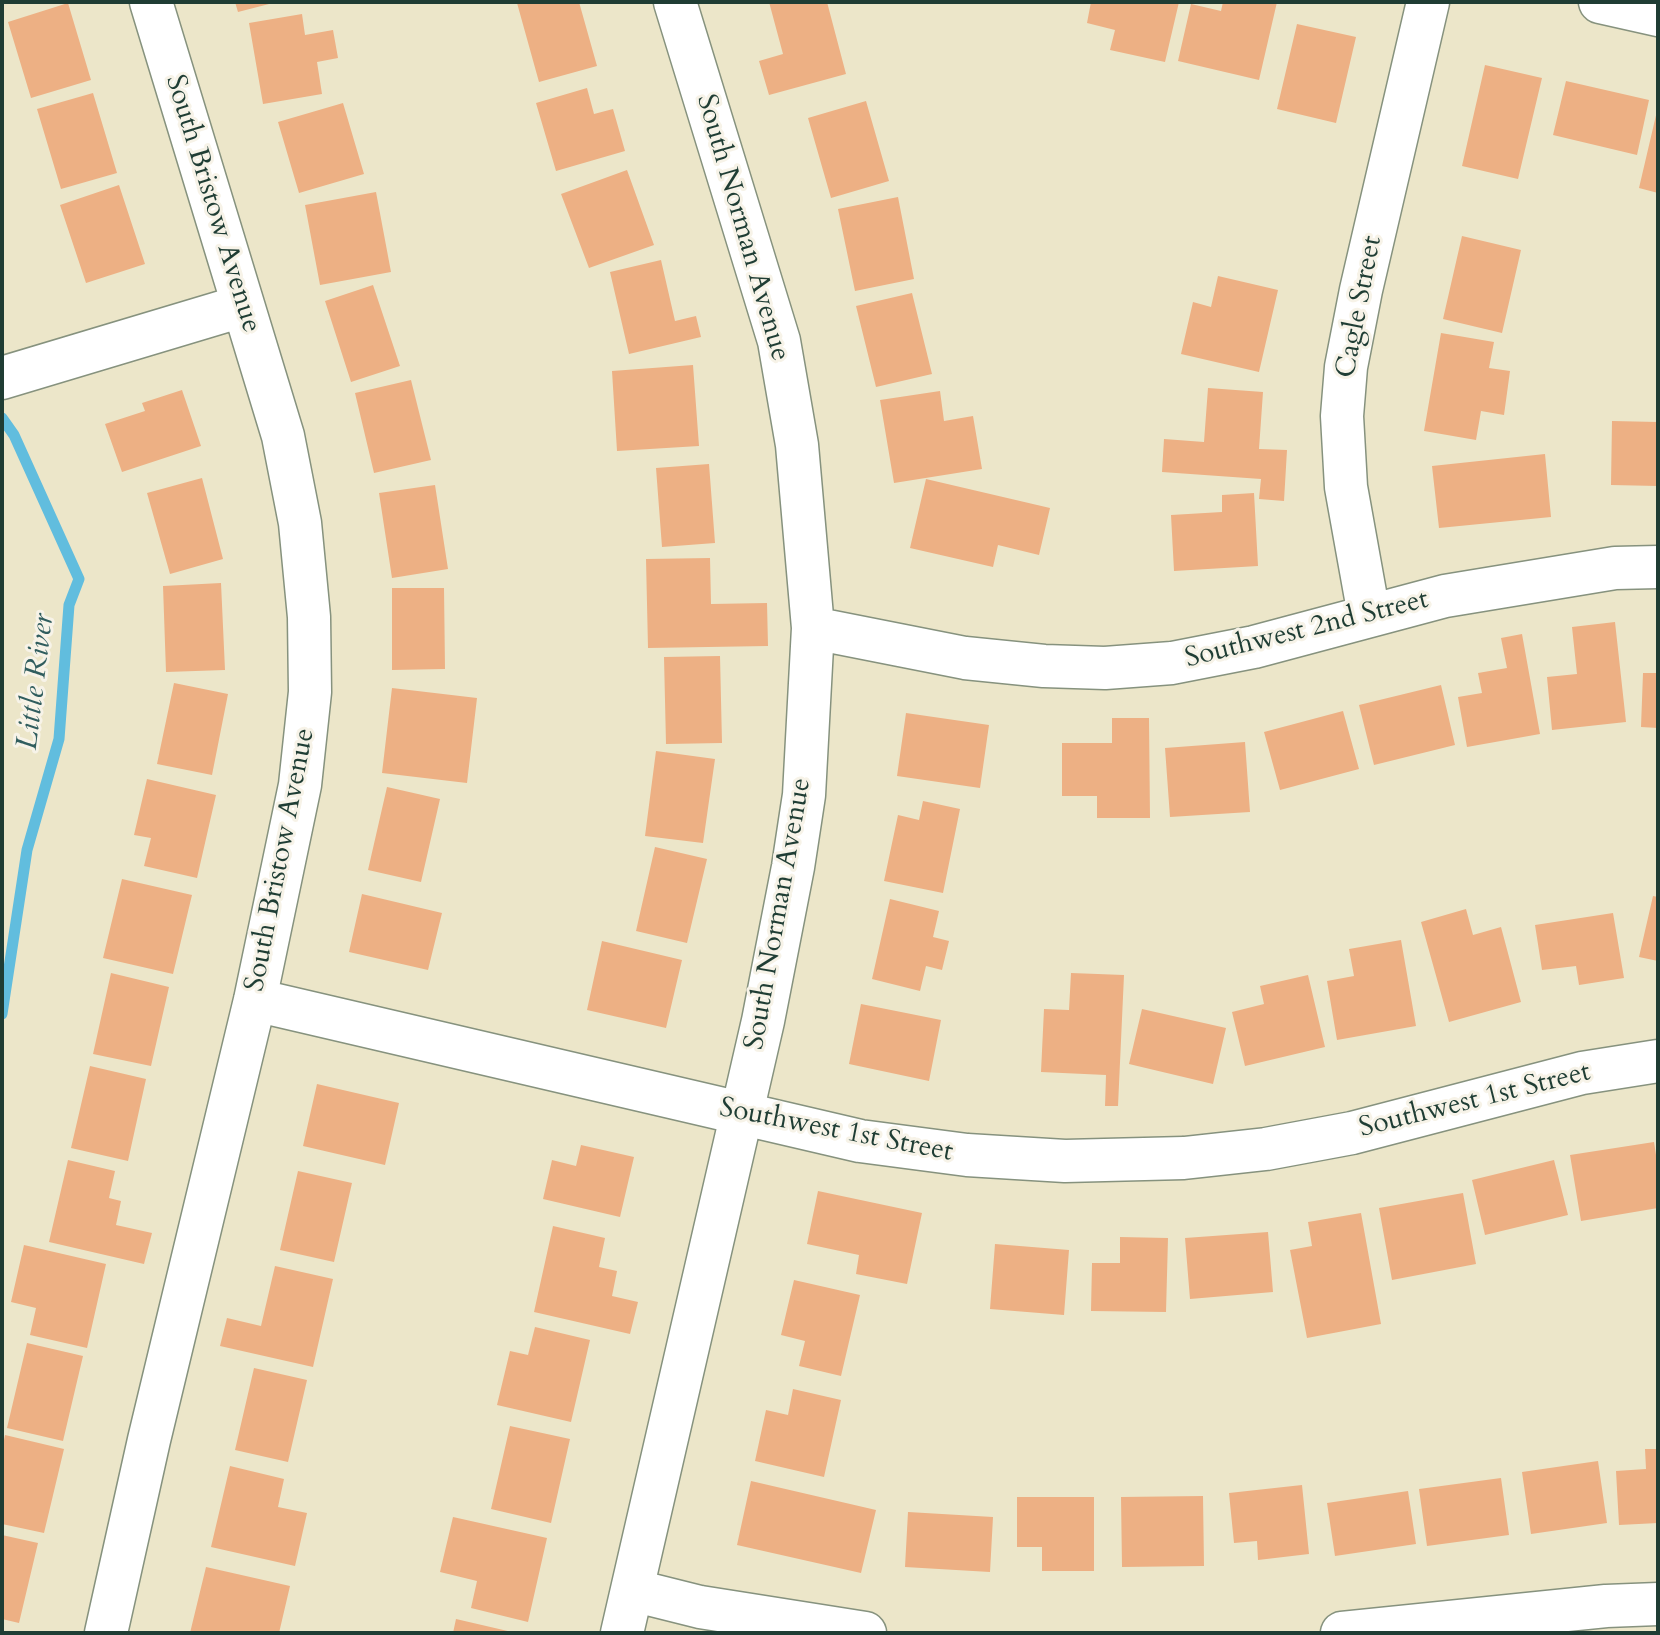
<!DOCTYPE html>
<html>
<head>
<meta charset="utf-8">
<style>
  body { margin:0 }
  #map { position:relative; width:1660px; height:1635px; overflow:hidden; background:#ece6c9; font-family:Cardo,serif }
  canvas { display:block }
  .frame { position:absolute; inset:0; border:4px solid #1f3d34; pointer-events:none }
</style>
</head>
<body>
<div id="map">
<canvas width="1660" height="1635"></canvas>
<div class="frame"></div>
</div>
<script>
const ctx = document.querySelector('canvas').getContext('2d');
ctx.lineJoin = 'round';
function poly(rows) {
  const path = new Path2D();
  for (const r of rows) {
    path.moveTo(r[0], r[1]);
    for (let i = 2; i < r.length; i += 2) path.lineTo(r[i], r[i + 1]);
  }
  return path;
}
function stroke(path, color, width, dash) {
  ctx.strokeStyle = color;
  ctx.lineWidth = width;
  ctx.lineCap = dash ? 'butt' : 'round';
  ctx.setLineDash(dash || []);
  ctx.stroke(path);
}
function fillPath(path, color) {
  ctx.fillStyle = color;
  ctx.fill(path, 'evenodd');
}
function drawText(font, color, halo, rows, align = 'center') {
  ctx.font = font + ' Cardo,serif';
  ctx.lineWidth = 6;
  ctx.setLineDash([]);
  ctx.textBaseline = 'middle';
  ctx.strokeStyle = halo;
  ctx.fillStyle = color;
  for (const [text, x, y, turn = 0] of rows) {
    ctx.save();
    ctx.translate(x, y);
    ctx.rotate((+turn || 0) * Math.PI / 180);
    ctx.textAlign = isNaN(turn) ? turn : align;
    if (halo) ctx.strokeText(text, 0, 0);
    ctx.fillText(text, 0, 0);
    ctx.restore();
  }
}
stroke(poly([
  [2,418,14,435,79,579,69,605,59,739,27,850,2,1014]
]), '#61bdde', 11);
fillPath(poly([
  [235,2,273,2,273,3,238,12],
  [520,2,579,2,597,66,539,82,517,3],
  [769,2,827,2,846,74,769,95,759,61,783,54],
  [1091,2,1179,2,1165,62,1110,50,1115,30,1087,23],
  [1223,2,1277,2,1259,80,1178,61,1191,4,1221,11],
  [68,3,91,80,31,98,8,22],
  [302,14,305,35,333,30,338,58,317,62,322,94,263,104,249,23],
  [1297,24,1356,37,1336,123,1277,109],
  [1485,65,1542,78,1518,179,1462,166],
  [1566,81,1649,100,1637,155,1553,135],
  [587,88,594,114,613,109,625,151,556,171,536,103],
  [93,93,117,173,61,189,37,109],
  [866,101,889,181,831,198,808,118],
  [343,103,364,174,299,193,278,122],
  [1657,111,1658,112,1658,193,1639,188],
  [627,170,654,245,589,268,561,194],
  [119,185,145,264,86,283,60,205],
  [376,192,391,272,320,285,305,205],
  [898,197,914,279,855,291,838,209],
  [1462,236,1521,250,1502,333,1443,319],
  [661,260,675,321,696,316,701,337,629,354,610,272],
  [1218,276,1278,290,1259,372,1181,354,1193,302,1211,307],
  [373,285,400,366,351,382,325,301],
  [912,293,932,374,876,387,856,306],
  [1441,333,1494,342,1489,368,1510,371,1504,415,1481,411,1476,440,1424,431],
  [693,365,699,446,617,451,612,371],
  [411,380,431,460,374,473,355,393],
  [1208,388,1263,392,1259,449,1287,450,1284,501,1259,499,1261,479,1162,472,1164,439,1204,442],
  [182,390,201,446,122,472,105,424,145,411,142,403],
  [940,391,944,421,973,416,982,469,894,483,880,400],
  [1612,421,1658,422,1658,486,1611,485],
  [1545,454,1551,517,1439,528,1432,466],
  [709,464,715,543,662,547,656,468],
  [202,478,223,559,170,574,147,493],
  [926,479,1050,508,1039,555,998,545,993,567,910,548],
  [435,485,448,569,392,578,379,493],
  [1254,493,1258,566,1174,571,1171,515,1222,512,1222,495],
  [710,558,711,604,767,603,768,646,648,648,646,559],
  [221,583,225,670,166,672,163,586],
  [392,588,444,588,445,669,392,670],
  [1615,622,1626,722,1552,730,1547,677,1577,674,1572,627],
  [1522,634,1540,734,1467,747,1458,697,1482,693,1478,673,1507,668,1501,638],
  [720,656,722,743,666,744,664,657],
  [1643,673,1658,673,1658,728,1641,727],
  [174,683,228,694,212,775,157,764],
  [1441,685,1455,745,1374,765,1359,705],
  [392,688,477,698,467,783,382,773],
  [1343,711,1359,769,1280,790,1264,732],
  [906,713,989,725,980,788,897,776],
  [1112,718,1149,718,1150,818,1097,818,1097,796,1062,796,1062,743,1112,743],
  [1245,742,1250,812,1170,817,1165,748],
  [656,751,715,759,703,843,645,836],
  [147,779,216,795,197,878,144,866,151,838,134,835],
  [387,787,440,799,421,882,368,870],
  [923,801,960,809,943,893,884,881,898,815,919,820],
  [655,847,707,859,687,943,636,931],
  [122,879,192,895,173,974,103,958],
  [362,894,442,913,428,970,349,952],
  [1653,896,1658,897,1658,961,1639,957],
  [890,899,939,911,933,937,949,941,942,970,926,966,920,991,872,979],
  [1466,909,1473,935,1501,927,1521,1002,1449,1022,1421,922],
  [1613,913,1624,978,1579,985,1576,966,1542,970,1535,925],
  [1401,940,1416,1026,1337,1040,1327,981,1354,976,1349,949],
  [602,941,682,960,666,1028,587,1010],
  [111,973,169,987,151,1066,93,1054],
  [1071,973,1124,975,1118,1106,1105,1106,1106,1075,1041,1072,1044,1009,1069,1010],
  [1308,975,1325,1047,1245,1066,1232,1012,1264,1004,1260,986],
  [861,1004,941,1020,929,1081,849,1064],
  [1142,1009,1226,1028,1213,1084,1129,1064],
  [90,1066,146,1079,128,1161,71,1148],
  [317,1084,399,1103,385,1165,303,1146],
  [1654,1142,1658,1168,1658,1208,1581,1221,1570,1155],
  [581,1145,634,1157,620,1217,543,1199,552,1160,576,1166],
  [68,1160,115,1171,109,1198,121,1201,116,1225,152,1233,144,1264,49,1242],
  [1554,1160,1568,1215,1485,1235,1472,1180],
  [298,1171,352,1183,334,1262,280,1250],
  [818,1191,922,1213,907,1284,856,1274,859,1255,807,1244],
  [1463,1193,1476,1264,1392,1280,1379,1208],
  [1361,1213,1381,1324,1307,1338,1290,1250,1312,1246,1308,1222],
  [553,1226,605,1238,599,1267,617,1271,612,1296,638,1302,630,1334,534,1312],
  [1268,1232,1273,1292,1190,1299,1185,1238],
  [1120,1237,1168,1238,1166,1312,1091,1311,1092,1263,1120,1263],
  [995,1244,1069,1250,1064,1315,990,1309],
  [24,1245,106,1264,87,1348,30,1335,36,1308,11,1302],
  [275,1266,333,1279,313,1367,220,1346,227,1318,261,1326],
  [794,1280,860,1295,841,1376,799,1366,805,1341,781,1335],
  [535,1327,590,1340,571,1422,497,1405,510,1351,528,1355],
  [27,1343,83,1356,63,1441,7,1428],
  [254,1368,307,1380,288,1462,235,1450],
  [793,1389,841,1400,824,1477,755,1461,766,1410,788,1415],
  [510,1426,570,1439,551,1523,491,1509],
  [5,1435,64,1449,44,1533,2,1524,2,1450],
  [1645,1449,1658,1449,1658,1523,1619,1525,1616,1471,1646,1469],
  [1598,1461,1607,1523,1531,1534,1522,1472],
  [230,1466,284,1479,278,1507,307,1513,295,1566,211,1547],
  [1501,1478,1509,1535,1427,1546,1419,1489],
  [751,1481,876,1510,861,1573,737,1545],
  [1302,1485,1309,1554,1258,1560,1257,1541,1234,1543,1229,1493],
  [1408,1491,1416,1544,1335,1556,1327,1503],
  [1203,1496,1204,1566,1122,1567,1121,1497],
  [1017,1497,1094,1497,1094,1571,1042,1571,1042,1547,1017,1547],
  [908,1512,993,1517,990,1572,905,1567],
  [453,1517,547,1538,528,1622,471,1608,477,1581,440,1572],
  [2,1535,38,1543,19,1623,2,1619],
  [206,1567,290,1586,279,1633,190,1633],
  [456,1619,512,1632,512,1633,453,1633]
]), '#edb084');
const minor = poly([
  [1600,2,1658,15],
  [2,378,242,306],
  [1369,615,1346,487,1342,416,1346,367,1361,290,1428,2],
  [813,628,965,658,1044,666,1105,668,1172,663,1254,647,1445,596,1615,568,1658,567],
  [255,1000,860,1141,967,1155,1065,1161,1184,1158,1266,1149,1352,1133,1582,1073,1658,1061],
  [632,1590,700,1607,865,1633],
  [106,1633,149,1440,255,1000,300,785,310,692,309,617,300,523,283,436,151,2],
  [622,1633,763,1021,793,867,804,795,813,628,797,445,779,341,675,2],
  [1342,1633,1606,1606,1658,1604]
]);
stroke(minor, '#86927e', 45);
stroke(minor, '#fff', 42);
drawText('28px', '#1f3d34', '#f7f3e8', [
  ["South Bristow Avenue",212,204,73],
  ["South Norman Avenue",742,228,74],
  ["Cagle Street",1360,307,-79],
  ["Southwest 2nd Street",1307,630,-14],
  ["South Bristow Avenue",281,860,-79],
  ["South Norman Avenue",779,914,-80],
  ["Southwest 1st Street",1475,1101,-14],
  ["Southwest 1st Street",836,1131,11]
]);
drawText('italic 30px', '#305d5e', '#f7f3e8', [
  ["Little River",37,682,-83]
]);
</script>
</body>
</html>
